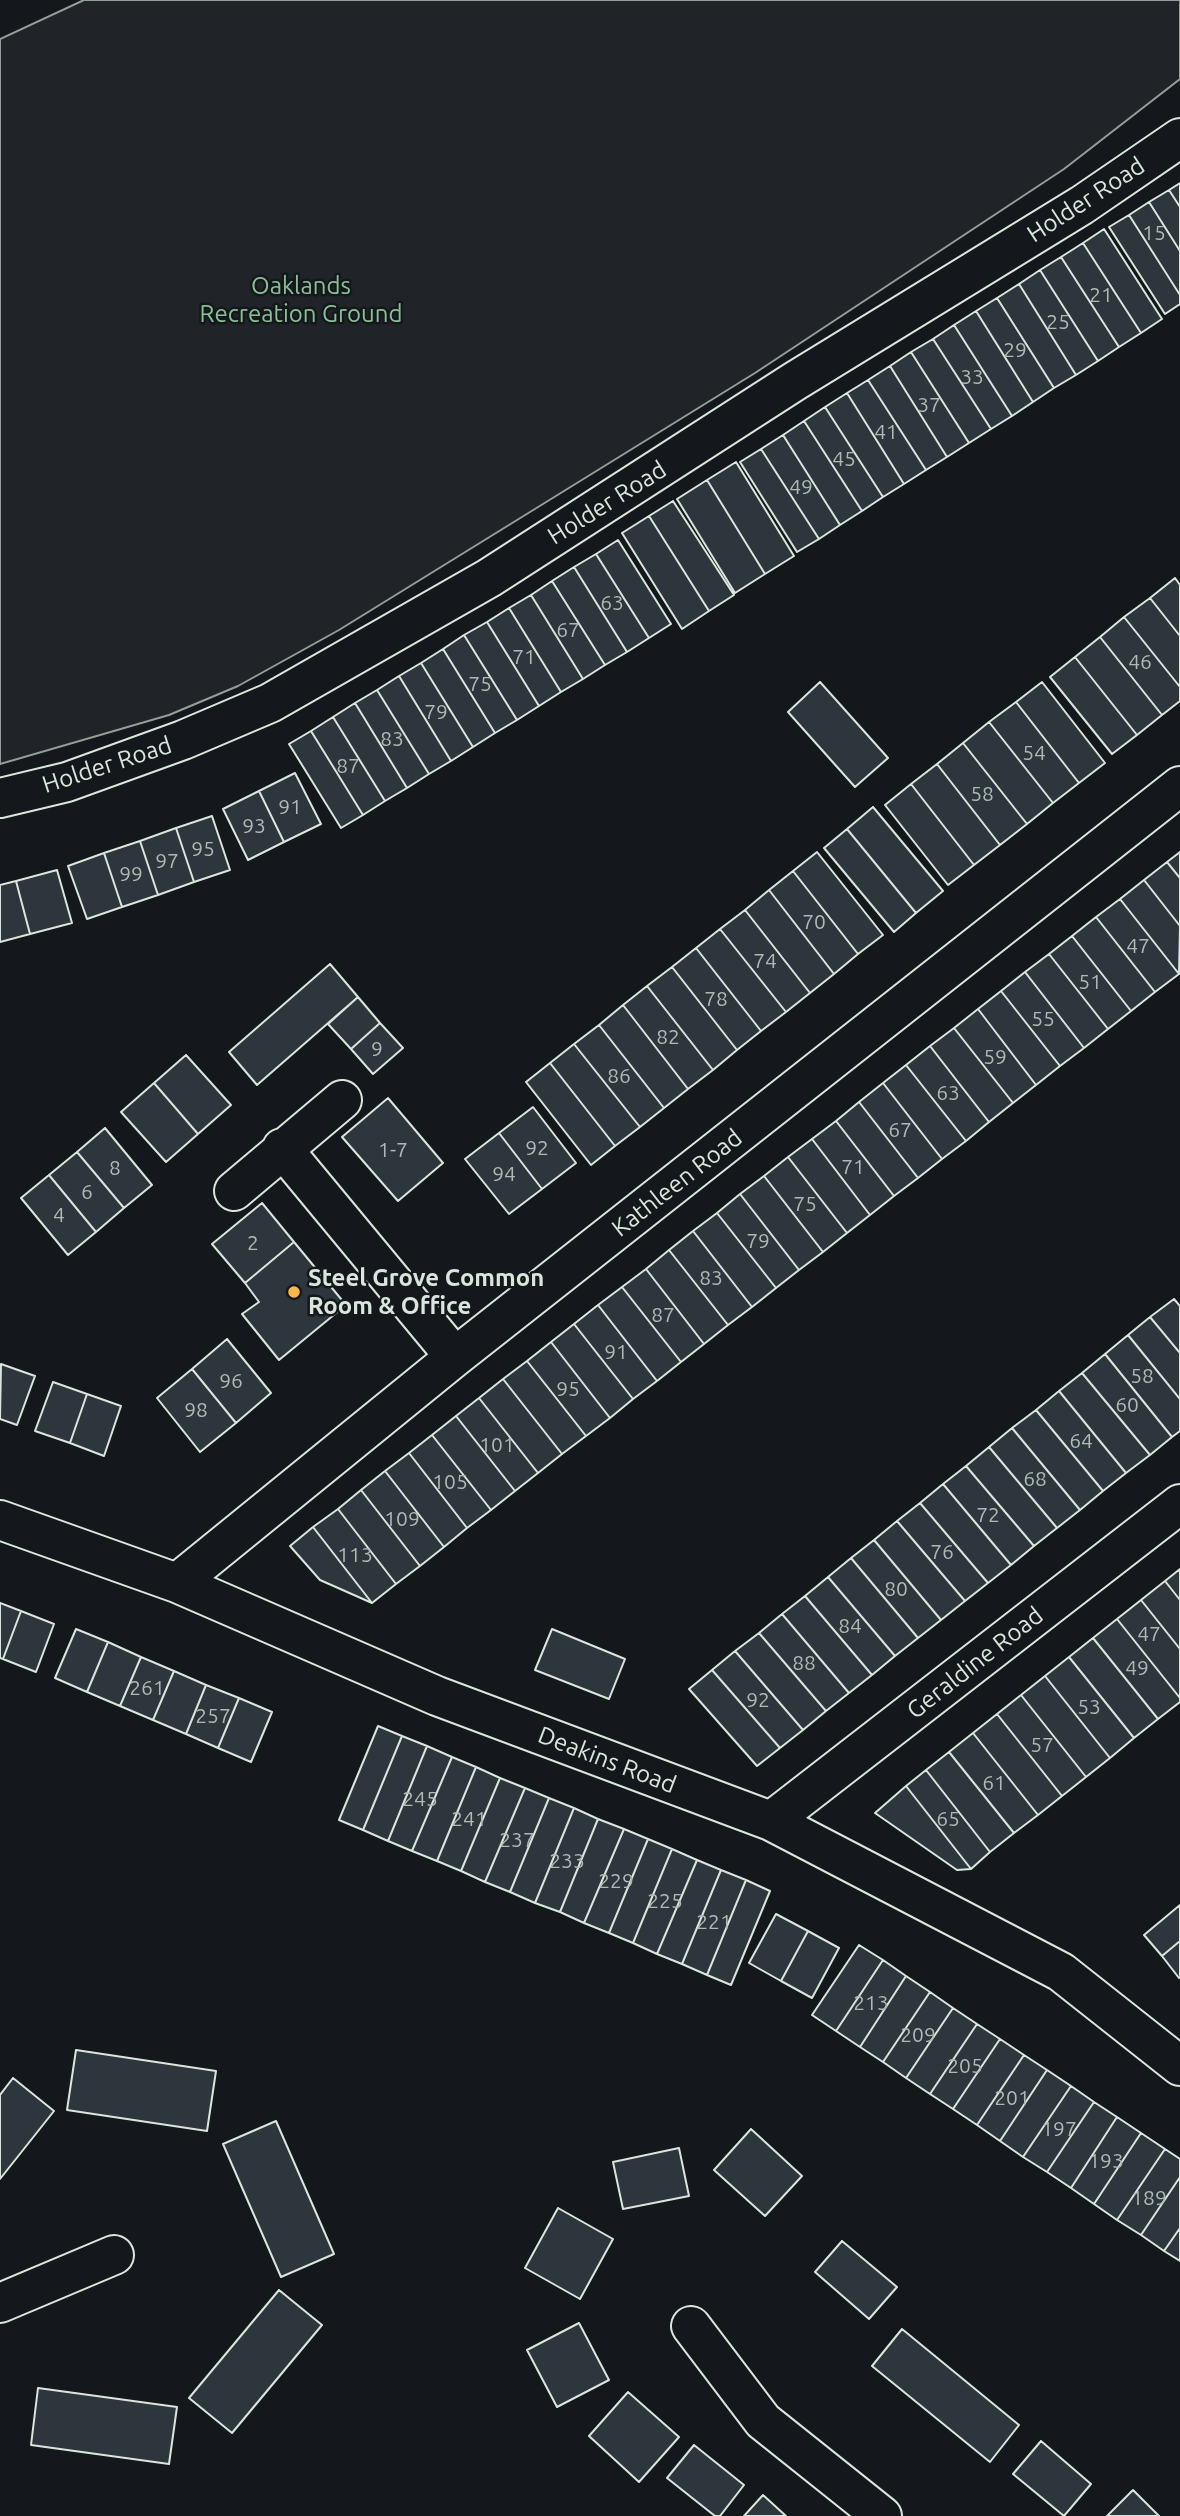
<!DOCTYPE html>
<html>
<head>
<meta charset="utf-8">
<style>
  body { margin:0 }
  canvas { display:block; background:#14181c }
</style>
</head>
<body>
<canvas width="1180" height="2516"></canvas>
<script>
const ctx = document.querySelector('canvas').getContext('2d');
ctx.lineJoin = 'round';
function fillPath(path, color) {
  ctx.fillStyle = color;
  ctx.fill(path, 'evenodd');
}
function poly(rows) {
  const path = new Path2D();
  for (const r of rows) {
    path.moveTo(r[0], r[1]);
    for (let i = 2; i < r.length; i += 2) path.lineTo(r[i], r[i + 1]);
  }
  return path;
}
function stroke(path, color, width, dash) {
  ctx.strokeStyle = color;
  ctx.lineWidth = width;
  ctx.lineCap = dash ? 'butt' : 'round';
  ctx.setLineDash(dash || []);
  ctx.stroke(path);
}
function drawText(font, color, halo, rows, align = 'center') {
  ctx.font = font + ' Ubuntu,sans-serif';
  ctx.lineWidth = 5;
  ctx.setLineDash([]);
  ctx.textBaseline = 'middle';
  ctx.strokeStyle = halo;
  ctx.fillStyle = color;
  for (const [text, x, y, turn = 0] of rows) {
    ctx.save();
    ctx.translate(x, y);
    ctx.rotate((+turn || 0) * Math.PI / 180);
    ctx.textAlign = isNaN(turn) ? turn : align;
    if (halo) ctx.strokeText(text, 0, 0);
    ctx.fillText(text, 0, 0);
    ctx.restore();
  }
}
const green = poly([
  [84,0,1180,0,1180,79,1064,169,755,373,339,630,238,686,169,715,0,764,0,39,84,0]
]);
fillPath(green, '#202428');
stroke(green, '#939e99', 2);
const building = poly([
  [1180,183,1180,207,1169,190,1180,183],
  [1169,190,1180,207,1180,251,1149,202,1169,190],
  [1149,202,1180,251,1180,295,1129,215,1149,202],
  [1129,215,1180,295,1180,304,1165,314,1109,227,1129,215],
  [1104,229,1162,319,1141,333,1083,243,1104,229],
  [1083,243,1141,333,1119,347,1061,257,1083,243],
  [1061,257,1119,347,1098,361,1040,270,1061,257],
  [1040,270,1098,361,1076,375,1019,284,1040,270],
  [1019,284,1076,375,1054,388,997,298,1019,284],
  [997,298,1054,388,1033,402,976,311,997,298],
  [976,311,1033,402,1012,416,954,325,976,311],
  [954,325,1012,416,991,429,933,339,954,325],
  [933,339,991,429,969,443,911,352,933,339],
  [911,352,969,443,947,457,890,366,911,352],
  [890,366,947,457,926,470,868,380,890,366],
  [868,380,926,470,904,484,847,393,868,380],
  [847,393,904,484,883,497,825,407,847,393],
  [825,407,883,497,862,511,804,421,825,407],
  [804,421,862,511,840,525,783,435,804,421],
  [783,435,840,525,819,539,761,449,783,435],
  [761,449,819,539,797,552,740,462,761,449],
  [736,462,794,556,765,574,707,480,736,462],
  [707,480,765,574,735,593,677,499,707,480],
  [673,501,734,595,709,611,649,516,673,501],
  [649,516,709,611,682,629,622,533,649,516],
  [618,540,671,624,649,638,596,554,618,540],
  [596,554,649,638,627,652,574,567,596,554],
  [574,567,627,652,605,665,552,581,574,567],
  [1175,578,1180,585,1180,636,1150,598,1175,578],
  [552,581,605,665,583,679,531,595,552,581],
  [531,595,583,679,561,692,509,608,531,595],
  [1150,598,1180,636,1180,687,1124,617,1150,598],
  [509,608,561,692,539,706,487,622,509,608],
  [1124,617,1180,687,1180,701,1162,715,1100,637,1124,617],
  [487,622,539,706,517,720,464,635,487,622],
  [464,635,517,720,495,733,443,649,464,635],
  [1100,637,1162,715,1137,735,1075,657,1100,637],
  [443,649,495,733,473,747,421,663,443,649],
  [1075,657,1137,735,1112,754,1050,677,1075,657],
  [421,663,473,747,451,761,399,676,421,663],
  [399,676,451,761,429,774,377,690,399,676],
  [820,682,888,758,855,787,788,712,820,682],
  [1042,682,1105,763,1079,783,1016,702,1042,682],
  [377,690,429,774,407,788,355,703,377,690],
  [1016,702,1079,783,1053,803,989,722,1016,702],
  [355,703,407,788,385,801,333,717,355,703],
  [333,717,385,801,363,815,311,731,333,717],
  [989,722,1053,803,1027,824,963,743,989,722],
  [311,731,363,815,341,828,289,744,311,731],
  [963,743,1027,824,1000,845,937,764,963,743],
  [937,764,1000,845,974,865,911,784,937,764],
  [295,773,321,824,284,842,259,791,295,773],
  [911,784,974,865,948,885,885,805,911,784],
  [259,791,284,842,248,860,223,809,259,791],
  [873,807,943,891,916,913,847,829,873,807],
  [212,816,230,870,194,882,176,828,212,816],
  [176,828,194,882,158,895,140,841,176,828],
  [847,829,916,913,894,932,824,848,847,829],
  [140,841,158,895,122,907,104,853,140,841],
  [817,852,883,935,858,954,793,871,817,852],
  [1180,852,1180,878,1167,862,1180,852],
  [104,853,122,907,87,919,68,866,104,853],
  [1167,862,1180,878,1180,926,1144,880,1167,862],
  [57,870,72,923,30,934,16,881,57,870],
  [793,871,858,954,834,974,769,890,793,871],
  [1144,880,1180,926,1179,974,1120,899,1144,880],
  [16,881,30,934,0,942,0,885,16,881],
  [769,890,834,974,810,993,745,910,769,890],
  [1120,899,1179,974,1155,992,1096,917,1120,899],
  [745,910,810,993,786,1012,720,929,745,910],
  [1096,917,1155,992,1131,1011,1072,936,1096,917],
  [720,929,786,1012,761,1031,696,948,720,929],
  [1072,936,1131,1011,1108,1029,1049,954,1072,936],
  [696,948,761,1031,737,1050,672,967,696,948],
  [1049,954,1108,1029,1084,1048,1025,972,1049,954],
  [330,964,358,997,257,1085,229,1052,330,964],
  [672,967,737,1050,713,1070,647,986,672,967],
  [1025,972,1084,1048,1060,1066,1001,991,1025,972],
  [647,986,713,1070,688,1089,623,1005,647,986],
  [1001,991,1060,1066,1036,1085,978,1009,1001,991],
  [358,997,380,1023,351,1049,328,1024,358,997],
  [623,1005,688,1089,664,1108,599,1025,623,1005],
  [978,1009,1036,1085,1013,1103,954,1028,978,1009],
  [380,1023,403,1048,373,1074,351,1049,380,1023],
  [599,1025,664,1108,640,1127,574,1044,599,1025],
  [954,1028,1013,1103,989,1122,930,1046,954,1028],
  [574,1044,640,1127,615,1146,550,1063,574,1044],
  [930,1046,989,1122,966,1141,906,1065,930,1046],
  [186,1055,231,1105,198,1134,154,1083,186,1055],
  [550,1063,615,1146,591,1165,526,1082,550,1063],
  [906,1065,966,1141,942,1159,883,1083,906,1065],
  [154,1083,198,1134,166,1162,121,1112,154,1083],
  [883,1083,942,1159,918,1178,859,1102,883,1083],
  [388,1098,443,1163,398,1201,342,1137,388,1098],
  [859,1102,918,1178,894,1196,836,1121,859,1102],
  [533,1107,576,1163,542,1189,499,1133,533,1107],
  [836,1121,894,1196,870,1215,812,1139,836,1121],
  [105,1128,152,1185,124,1208,77,1152,105,1128],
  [499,1133,542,1189,509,1214,465,1159,499,1133],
  [812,1139,870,1215,847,1233,788,1157,812,1139],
  [77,1152,124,1208,96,1232,49,1175,77,1152],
  [788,1157,847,1233,823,1252,764,1176,788,1157],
  [49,1175,96,1232,68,1255,21,1198,49,1175],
  [764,1176,823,1252,799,1270,740,1194,764,1176],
  [740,1194,799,1270,776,1288,717,1213,740,1194],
  [262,1203,294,1242,245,1283,212,1244,262,1203],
  [717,1213,776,1288,752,1307,693,1231,717,1213],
  [693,1231,752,1307,728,1325,669,1250,693,1231],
  [294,1242,346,1305,279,1360,242,1314,259,1302,245,1283,294,1242],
  [669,1250,728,1325,704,1344,646,1269,669,1250],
  [646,1269,704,1344,681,1362,622,1287,646,1269],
  [622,1287,681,1362,657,1381,598,1305,622,1287],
  [1174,1299,1180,1306,1180,1353,1150,1317,1174,1299],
  [598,1305,657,1381,633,1399,574,1324,598,1305],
  [1150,1317,1180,1353,1180,1399,1128,1335,1150,1317],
  [574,1324,633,1399,610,1418,551,1342,574,1324],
  [1128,1335,1180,1399,1180,1431,1172,1437,1105,1354,1128,1335],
  [227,1339,271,1393,236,1423,192,1369,227,1339],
  [551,1342,610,1418,586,1436,527,1361,551,1342],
  [1105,1354,1172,1437,1150,1455,1082,1373,1105,1354],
  [527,1361,586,1436,562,1454,503,1379,527,1361],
  [1,1364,35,1376,17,1425,0,1419,1,1364],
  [192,1369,236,1423,200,1452,157,1398,192,1369],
  [1082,1373,1150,1455,1126,1473,1059,1391,1082,1373],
  [503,1379,562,1454,538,1473,479,1398,503,1379],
  [53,1382,87,1394,70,1443,35,1431,53,1382],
  [1059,1391,1126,1473,1103,1491,1036,1410,1059,1391],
  [87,1394,121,1406,104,1456,70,1443,87,1394],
  [479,1398,538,1473,515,1491,456,1416,479,1398],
  [1036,1410,1103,1491,1080,1510,1012,1428,1036,1410],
  [456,1416,515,1491,491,1510,432,1435,456,1416],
  [1012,1428,1080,1510,1057,1528,989,1447,1012,1428],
  [432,1435,491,1510,467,1528,409,1453,432,1435],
  [989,1447,1057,1528,1034,1546,966,1466,989,1447],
  [409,1453,467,1528,444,1547,385,1471,409,1453],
  [966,1466,1034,1546,1011,1565,943,1484,966,1466],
  [385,1471,444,1547,420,1566,361,1490,385,1471],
  [943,1484,1011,1565,988,1583,920,1503,943,1484],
  [361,1490,420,1566,396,1584,338,1509,361,1490],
  [920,1503,988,1583,965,1601,897,1521,920,1503],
  [338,1509,396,1584,372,1603,313,1527,338,1509],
  [897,1521,965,1601,941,1620,874,1540,897,1521],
  [313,1527,372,1603,320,1580,290,1546,313,1527],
  [874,1540,941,1620,918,1638,851,1558,874,1540],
  [851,1558,918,1638,895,1656,828,1577,851,1558],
  [1180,1569,1180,1600,1165,1581,1180,1569],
  [828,1577,895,1656,872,1675,805,1596,828,1577],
  [1165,1581,1180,1600,1180,1649,1141,1600,1165,1581],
  [805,1596,872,1675,849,1693,782,1614,805,1596],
  [1141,1600,1180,1649,1180,1698,1117,1619,1141,1600],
  [0,1603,21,1611,3,1659,0,1658,0,1603],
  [21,1611,54,1624,36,1672,3,1659,21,1611],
  [782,1614,849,1693,826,1711,759,1633,782,1614],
  [1117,1619,1180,1698,1180,1702,1158,1719,1093,1638,1117,1619],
  [76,1629,108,1642,87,1692,55,1678,76,1629],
  [552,1629,625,1659,609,1699,535,1670,552,1629],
  [759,1633,826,1711,803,1730,735,1651,759,1633],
  [1093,1638,1158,1719,1134,1738,1069,1657,1093,1638],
  [108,1642,141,1657,120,1706,87,1692,108,1642],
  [735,1651,803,1730,780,1748,712,1670,735,1651],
  [141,1657,174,1671,153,1720,120,1706,141,1657],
  [1069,1657,1134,1738,1110,1758,1045,1676,1069,1657],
  [712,1670,780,1748,757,1766,689,1689,712,1670],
  [174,1671,206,1685,186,1734,153,1720,174,1671],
  [1045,1676,1110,1758,1086,1777,1021,1695,1045,1676],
  [206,1685,239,1698,218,1748,186,1734,206,1685],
  [1021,1695,1086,1777,1062,1796,997,1714,1021,1695],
  [239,1698,272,1712,251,1762,218,1748,239,1698],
  [997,1714,1062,1796,1038,1815,973,1733,997,1714],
  [378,1726,402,1736,363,1830,339,1820,378,1726],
  [973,1733,1038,1815,1014,1833,949,1752,973,1733],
  [402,1736,427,1746,388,1841,363,1830,402,1736],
  [427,1746,452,1757,412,1851,388,1841,427,1746],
  [949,1752,1014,1833,990,1852,926,1770,949,1752],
  [452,1757,476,1767,437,1861,412,1851,452,1757],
  [476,1767,500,1778,461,1871,437,1861,476,1767],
  [926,1770,990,1852,971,1869,906,1786,926,1770],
  [500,1778,525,1788,485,1882,461,1871,500,1778],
  [906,1786,971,1869,957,1870,875,1813,906,1786],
  [525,1788,549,1798,510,1892,485,1882,525,1788],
  [549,1798,574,1808,535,1903,510,1892,549,1798],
  [574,1808,598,1819,560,1912,535,1903,574,1808],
  [598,1819,624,1829,584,1923,560,1912,598,1819],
  [624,1829,648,1839,609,1933,584,1923,624,1829],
  [648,1839,672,1849,633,1943,609,1933,648,1839],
  [672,1849,697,1860,657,1954,633,1943,672,1849],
  [697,1860,721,1870,682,1964,657,1954,697,1860],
  [721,1870,746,1880,707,1975,682,1964,721,1870],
  [746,1880,770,1891,731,1985,707,1975,746,1880],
  [1180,1905,1180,1941,1162,1956,1144,1935,1180,1905],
  [776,1914,808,1931,781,1981,749,1963,776,1914],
  [808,1931,839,1948,812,1998,781,1981,808,1931],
  [1180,1941,1180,1977,1179,1978,1162,1956,1180,1941],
  [859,1945,883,1960,836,2031,812,2015,859,1945],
  [883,1960,906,1976,860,2047,836,2031,883,1960],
  [906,1976,930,1992,883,2062,860,2047,906,1976],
  [930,1992,953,2008,906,2078,883,2062,930,1992],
  [953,2008,977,2024,930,2094,906,2078,953,2008],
  [977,2024,1000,2039,953,2109,930,2094,977,2024],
  [1000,2039,1024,2055,977,2125,953,2109,1000,2039],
  [76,2050,216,2071,207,2131,67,2110,76,2050],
  [1024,2055,1047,2070,1000,2141,977,2125,1024,2055],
  [1047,2070,1071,2086,1023,2157,1000,2141,1047,2070],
  [13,2078,54,2111,0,2179,0,2095,13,2078],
  [1071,2086,1094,2102,1047,2172,1023,2157,1071,2086],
  [1094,2102,1117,2117,1071,2188,1047,2172,1094,2102],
  [1117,2117,1141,2133,1094,2204,1071,2188,1117,2117],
  [276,2121,334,2254,281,2277,223,2144,276,2121],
  [751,2129,802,2176,765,2216,714,2170,751,2129],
  [1141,2133,1165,2149,1117,2220,1094,2204,1141,2133],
  [679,2148,689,2196,623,2209,613,2162,679,2148],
  [1165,2149,1180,2159,1180,2177,1141,2235,1117,2220,1165,2149],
  [1180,2177,1180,2228,1164,2251,1141,2235,1180,2177],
  [558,2208,613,2239,580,2299,525,2268,558,2208],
  [1180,2228,1180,2261,1164,2251,1180,2228],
  [842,2241,897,2287,869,2319,815,2272,842,2241],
  [279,2290,322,2325,232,2433,189,2398,279,2290],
  [579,2323,609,2380,557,2407,527,2350,579,2323],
  [902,2329,1019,2425,990,2462,872,2366,902,2329],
  [38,2388,177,2407,169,2464,31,2445,38,2388],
  [628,2392,679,2437,639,2482,589,2436,628,2392],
  [1041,2441,1091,2484,1064,2516,1013,2474,1041,2441],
  [694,2445,744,2485,720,2516,715,2516,667,2478,694,2445],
  [1133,2490,1159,2516,1107,2516,1133,2490],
  [763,2495,786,2516,744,2516,763,2495]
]);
fillPath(building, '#2c363c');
stroke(building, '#d8e6dc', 2);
const minor = poly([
  [0,798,67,782,183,740,270,703,489,578,795,381,1082,205,1180,138],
  [282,1148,455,1357],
  [234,1191,342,1100],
  [0,1520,177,1583,437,1696,771,1821,1061,1972,1180,2066],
  [177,1583,455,1357,1180,786],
  [771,1821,1180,1504],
  [0,2303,114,2255],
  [691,2326,763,2421,882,2516]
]);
stroke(minor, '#d8e6dc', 42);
stroke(minor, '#14181c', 38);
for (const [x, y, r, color] of [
  [294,1292,7,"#ffb74d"]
]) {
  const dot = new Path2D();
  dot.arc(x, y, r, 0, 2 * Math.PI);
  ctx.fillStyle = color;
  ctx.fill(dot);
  stroke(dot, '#14181c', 2.5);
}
drawText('21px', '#adbab4', null, [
  ["15",1154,233],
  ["21",1101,295],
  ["25",1058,322],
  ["29",1015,350],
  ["33",972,377],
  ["37",929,405],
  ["41",886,432],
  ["45",844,459],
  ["49",801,487],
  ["63",612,603],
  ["67",568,630],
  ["71",524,657],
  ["46",1140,662],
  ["75",480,684],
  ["79",436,712],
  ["83",392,739],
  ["54",1034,753],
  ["87",348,766],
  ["58",982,794],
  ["91",290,807],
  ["93",254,826],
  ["95",203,849],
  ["97",167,861],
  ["99",131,874],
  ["70",814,922],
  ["47",1138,946],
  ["74",765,961],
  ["51",1090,982],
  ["78",716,999],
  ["55",1043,1019],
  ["82",668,1037],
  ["9",377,1049],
  ["59",995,1057],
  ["86",619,1076],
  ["63",948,1093],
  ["67",900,1130],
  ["92",537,1148],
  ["1-7",393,1150],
  ["71",853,1167],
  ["8",115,1168],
  ["94",504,1174],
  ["6",87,1192],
  ["75",805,1204],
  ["4",59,1215],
  ["79",758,1241],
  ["2",253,1243],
  ["83",711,1278],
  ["87",663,1315],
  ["91",616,1352],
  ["58",1142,1376],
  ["96",231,1381],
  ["95",568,1389],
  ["60",1127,1405],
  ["98",196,1410],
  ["64",1081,1441],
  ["101",497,1445],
  ["68",1035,1479],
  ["105",450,1482],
  ["72",988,1515],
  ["109",402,1519],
  ["76",942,1552],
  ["113",355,1555],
  ["80",896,1589],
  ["84",850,1626],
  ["47",1149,1634],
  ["88",804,1663],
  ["49",1137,1668],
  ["261",147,1688],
  ["92",758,1700],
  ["53",1089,1707],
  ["257",213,1716],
  ["57",1042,1745],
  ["61",994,1783],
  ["245",420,1799],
  ["241",469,1819],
  ["65",948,1819],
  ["237",517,1840],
  ["233",567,1861],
  ["229",616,1881],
  ["225",665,1901],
  ["221",714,1922],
  ["213",871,2003],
  ["209",918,2035],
  ["205",965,2066],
  ["201",1012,2098],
  ["197",1059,2129],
  ["193",1106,2161],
  ["189",1149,2198]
]);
drawText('24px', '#d8e6dc', '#14181c', [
  ["Holder Road",1086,200,-33],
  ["Holder Road",607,503,-32],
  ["Holder Road",107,765,-18],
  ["Kathleen Road",677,1183,-38],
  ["Geraldine Road",975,1663,-38],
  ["Deakins Road",607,1760,21]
]);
drawText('24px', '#8ac095', '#14181c', [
  ["Oaklands",301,286],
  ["Recreation Ground",301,314]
]);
drawText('bold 24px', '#d8e6dc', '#14181c', [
  ["Steel Grove Common",308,1278],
  ["Room & Office",308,1306]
], 'left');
</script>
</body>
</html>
